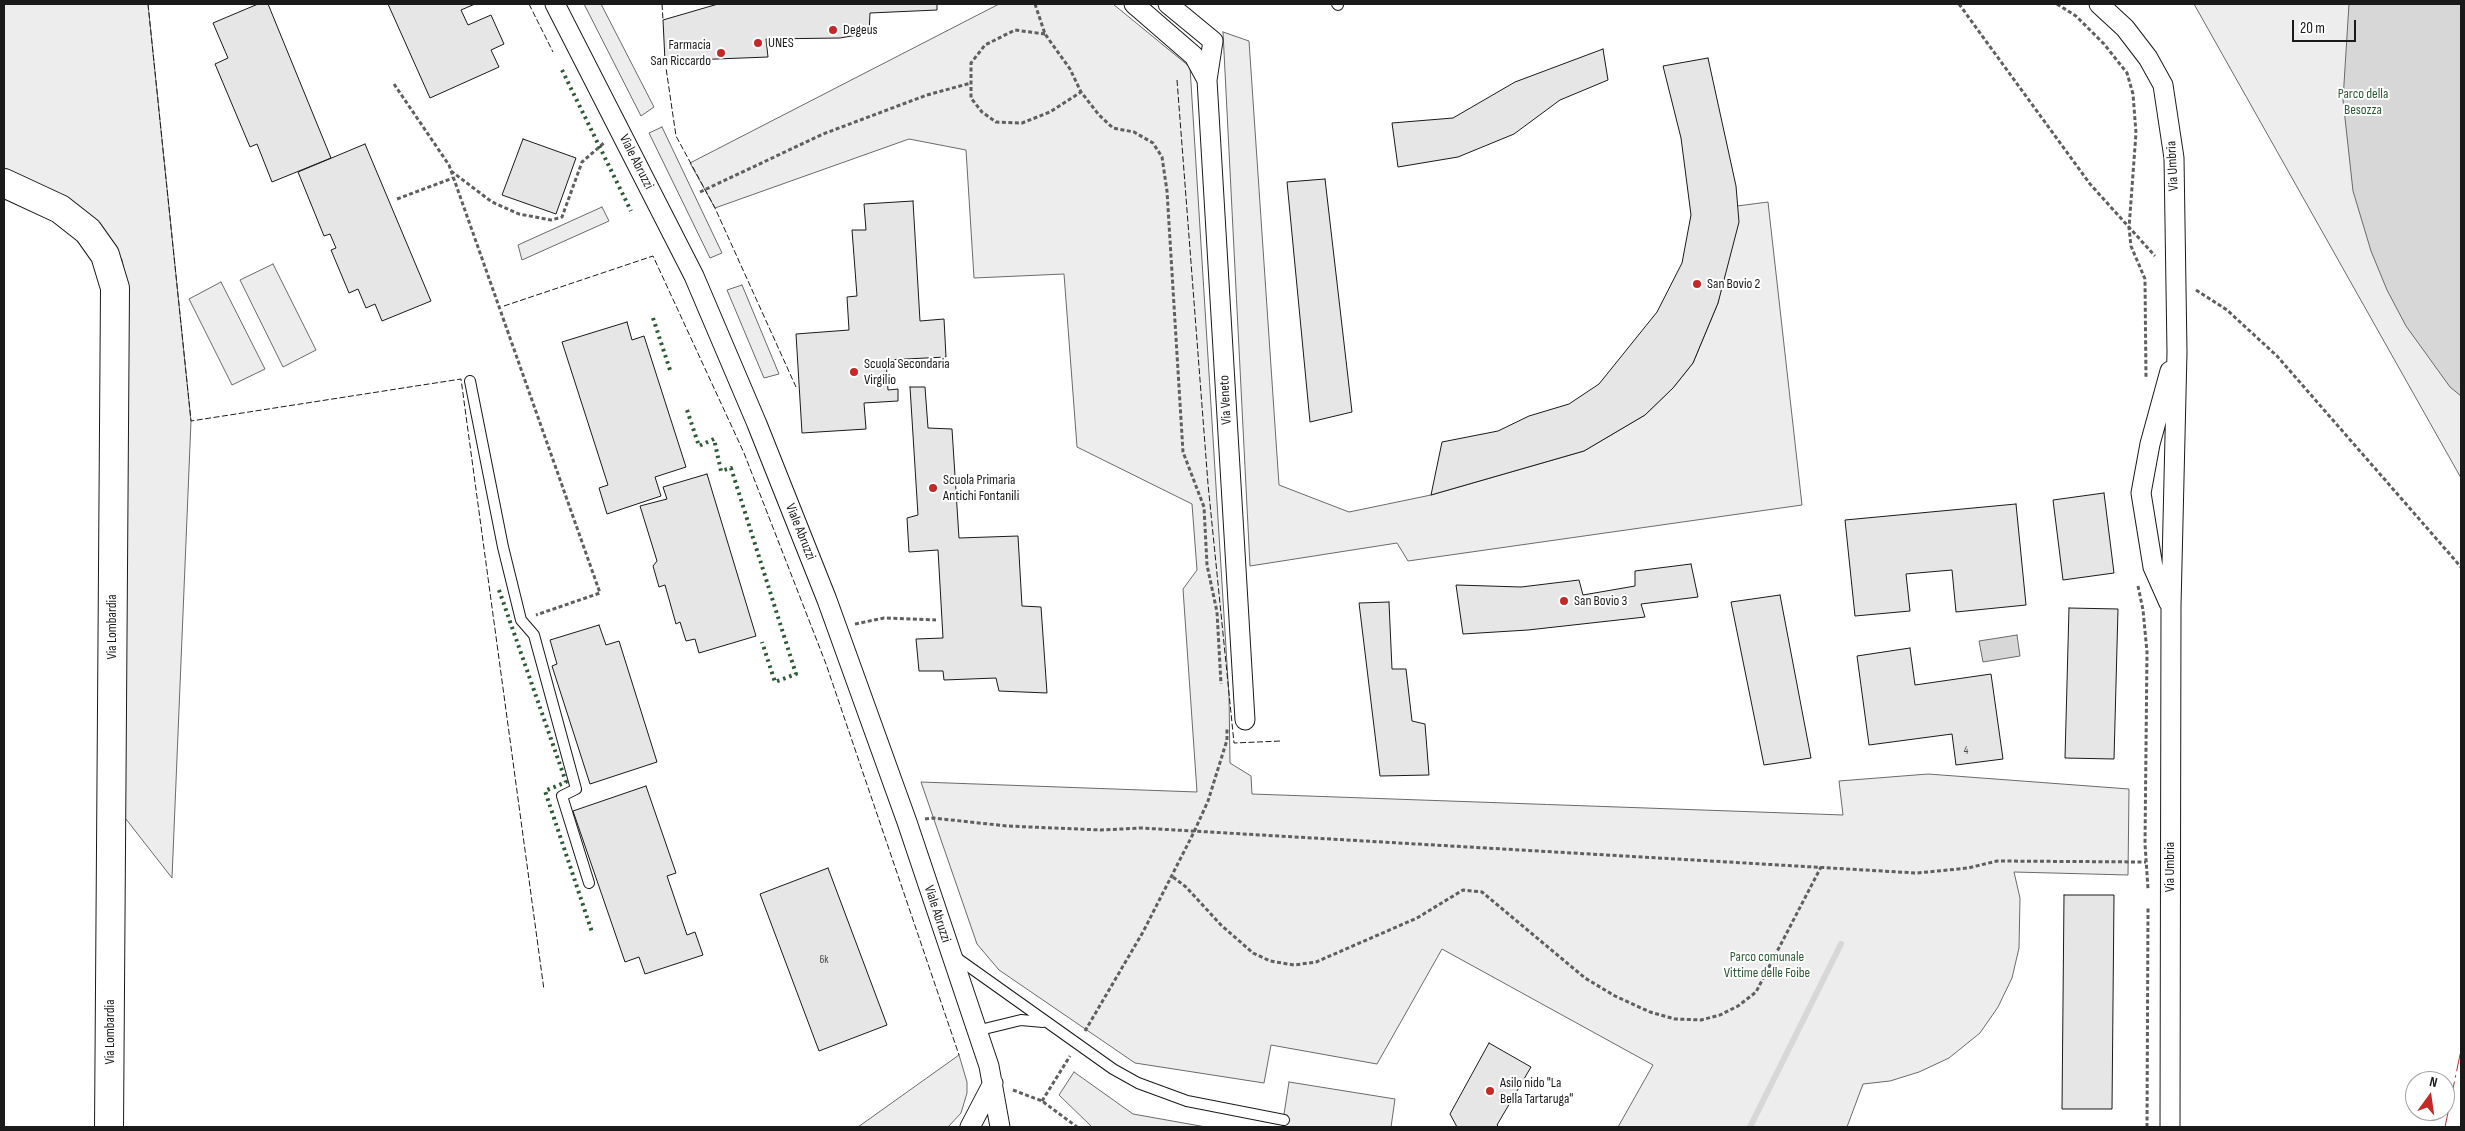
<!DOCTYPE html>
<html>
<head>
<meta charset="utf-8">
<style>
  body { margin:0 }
  #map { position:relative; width:2465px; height:1131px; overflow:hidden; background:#fff; font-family:"Sofia Sans Condensed",sans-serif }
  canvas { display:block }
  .frame { position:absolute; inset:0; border:5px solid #1a1a1a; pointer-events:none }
  .north { position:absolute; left:2405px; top:1071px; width:50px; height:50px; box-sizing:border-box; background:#fff; border:1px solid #a3a3a3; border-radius:50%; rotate:14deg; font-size:14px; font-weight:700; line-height:20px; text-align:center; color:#1a1a1a }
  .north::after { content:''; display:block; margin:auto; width:18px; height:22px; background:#c62828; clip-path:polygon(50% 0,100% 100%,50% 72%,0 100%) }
  .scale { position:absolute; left:2292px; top:20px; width:64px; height:22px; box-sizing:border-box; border:2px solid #1a1a1a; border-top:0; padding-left:6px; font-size:15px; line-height:18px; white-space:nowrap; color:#1a1a1a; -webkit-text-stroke:4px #fff; paint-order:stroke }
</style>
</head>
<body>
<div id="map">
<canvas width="2465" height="1131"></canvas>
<div class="frame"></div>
<div class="north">N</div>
<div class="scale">20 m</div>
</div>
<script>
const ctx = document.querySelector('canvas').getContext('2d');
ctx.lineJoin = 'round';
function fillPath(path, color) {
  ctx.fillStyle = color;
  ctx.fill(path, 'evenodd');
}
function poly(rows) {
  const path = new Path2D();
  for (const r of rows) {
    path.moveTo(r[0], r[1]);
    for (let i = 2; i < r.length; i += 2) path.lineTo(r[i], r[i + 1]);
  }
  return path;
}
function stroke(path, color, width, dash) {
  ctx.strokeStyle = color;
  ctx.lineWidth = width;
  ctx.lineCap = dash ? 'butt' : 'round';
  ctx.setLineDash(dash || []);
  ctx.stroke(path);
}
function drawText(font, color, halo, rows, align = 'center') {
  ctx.font = font + ' "Sofia Sans Condensed",sans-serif';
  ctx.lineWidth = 4;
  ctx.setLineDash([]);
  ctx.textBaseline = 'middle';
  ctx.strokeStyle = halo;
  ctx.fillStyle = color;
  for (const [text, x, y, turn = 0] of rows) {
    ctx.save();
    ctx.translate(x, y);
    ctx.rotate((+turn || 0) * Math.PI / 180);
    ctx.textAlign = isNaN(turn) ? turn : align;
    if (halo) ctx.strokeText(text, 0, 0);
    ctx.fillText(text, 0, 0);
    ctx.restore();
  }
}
const built = poly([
  [4,4,148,4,191,421,172,878,122,814,126,282,122,260,110,238,98,222,4,175,4,4],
  [584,4,601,4,654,107,641,116,584,4],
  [999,4,1113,4,1190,67,1229,696,1230,763,1251,776,1252,794,1843,815,1839,781,1928,774,2129,789,2128,875,2014,872,2020,898,2019,948,2012,978,1998,1007,1980,1033,1949,1058,1919,1072,1890,1081,1863,1084,1847,1127,1618,1127,1653,1065,1442,949,1377,1064,1271,1045,1264,1083,1135,1063,999,970,977,944,921,782,1197,792,1183,589,1197,570,1192,504,1077,447,1064,274,974,278,966,150,909,139,715,208,690,163,999,4],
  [2194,4,2461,4,2461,478,2194,4],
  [1223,32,1249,41,1279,485,1349,512,1431,495,1584,451,1645,415,1673,388,1693,363,1718,303,1737,206,1768,202,1802,505,1408,561,1397,543,1250,566,1223,32],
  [662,127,722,253,710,258,649,133,662,127],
  [602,207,609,221,522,260,518,245,602,207],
  [273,264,316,350,283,367,240,280,273,264],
  [221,282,265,369,232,385,189,299,221,282],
  [742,285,779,374,764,378,727,290,742,285],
  [959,1055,967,1082,967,1093,961,1113,948,1127,858,1127,959,1055],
  [1074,1072,1133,1114,1206,1127,1092,1127,1059,1095,1074,1072],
  [1289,1082,1395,1099,1391,1127,1282,1127,1289,1082]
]);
fillPath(built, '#ededed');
stroke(built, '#6a6a6a', 1);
const water = poly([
  [2349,4,2461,4,2461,396,2450,387,2406,326,2387,290,2371,251,2353,191,2343,100,2349,4],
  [2017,635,2020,656,1983,662,1979,641,2017,635]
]);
fillPath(water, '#d7d7d7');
stroke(water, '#6a6a6a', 1);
stroke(poly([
  [1750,1127,1841,944]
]), '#d7d7d7', 6);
const building = poly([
  [258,4,268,4,331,158,272,182,257,144,250,147,215,64,228,58,213,23,258,4],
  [388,4,475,4,461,10,468,25,491,15,504,44,491,50,499,67,430,98,388,4],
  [718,4,937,4,937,10,870,13,869,33,840,38,766,39,768,57,665,61,663,20,718,4],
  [1603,49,1608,80,1560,100,1514,134,1458,157,1398,167,1392,123,1453,118,1515,82,1603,49],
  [1708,58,1736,186,1739,222,1718,303,1693,363,1673,388,1645,415,1584,451,1431,495,1442,442,1498,431,1529,416,1569,404,1599,384,1657,312,1682,263,1691,215,1681,138,1663,66,1708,58],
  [523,139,576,158,556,214,502,195,523,139],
  [365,144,431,301,382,321,375,304,366,308,358,289,349,293,331,250,336,248,330,234,324,236,298,172,365,144],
  [1325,179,1352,412,1310,422,1287,182,1325,179],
  [913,201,920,321,944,319,946,357,886,360,888,390,898,389,898,401,864,403,866,429,802,433,796,334,849,330,847,297,857,296,852,230,866,230,864,204,913,201],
  [627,322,632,340,644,336,686,467,655,477,661,496,607,514,599,488,608,485,562,342,627,322],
  [910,387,925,387,928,428,952,429,959,538,1018,536,1022,606,1041,607,1047,693,999,691,996,678,944,680,943,671,919,671,916,639,943,638,938,550,909,552,907,518,918,515,910,387],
  [707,474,756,636,699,653,695,639,686,641,680,622,676,624,665,585,659,587,653,566,657,561,640,506,667,499,663,487,707,474],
  [2104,493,2114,573,2063,580,2053,500,2104,493],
  [2016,504,2026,605,1956,612,1952,570,1906,574,1910,611,1855,616,1845,520,2016,504],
  [1691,564,1698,597,1641,604,1645,617,1528,630,1463,634,1456,585,1521,587,1579,580,1583,595,1635,586,1635,571,1691,564],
  [1780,595,1811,758,1764,765,1731,602,1780,595],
  [1389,602,1392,669,1406,669,1412,721,1425,724,1429,775,1380,776,1359,603,1389,602],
  [2069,608,2118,609,2114,759,2065,758,2069,608],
  [599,625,606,645,619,641,657,762,590,784,552,666,557,664,550,640,599,625],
  [1910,648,1915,685,1991,674,2003,759,1956,765,1952,734,1869,745,1857,656,1910,648],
  [646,786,676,873,667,876,687,935,695,932,703,955,645,974,639,957,625,962,573,811,646,786],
  [828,868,887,1025,819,1051,760,894,828,868],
  [2064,895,2114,895,2112,1109,2062,1109,2064,895],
  [1489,1043,1531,1067,1497,1125,1499,1127,1457,1127,1450,1114,1489,1043]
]);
fillPath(building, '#e6e6e6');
stroke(building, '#1a1a1a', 1);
const lane = poly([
  [1337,4,1338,5],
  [470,381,503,547,521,620,534,635,576,789,562,796,589,883],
  [954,956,1113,1069,1138,1083,1187,1101,1284,1120],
  [976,1031,1021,1020,1043,1022]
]);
const street = poly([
  [555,4,694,276,757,424,827,600,907,822,989,1066,1000,1127],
  [1134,4,1194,56,1207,80],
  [1168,4,1213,41,1207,80,1245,720],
  [2099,4,2125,28,2148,58,2163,85,2174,158,2177,352,2171,606,2170,1127],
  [2169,603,2153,567,2141,493,2150,444,2170,371],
  [970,1127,993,1083]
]);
const secondary = poly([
  [4,183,60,209,88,231,105,255,115,288,109,1127]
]);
stroke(lane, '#1a1a1a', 12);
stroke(street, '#1a1a1a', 21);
stroke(secondary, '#1a1a1a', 30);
stroke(poly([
  [1035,4,1045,34,1070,69,1081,92,1099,115,1113,128,1134,132,1153,143,1162,157,1167,191,1183,452,1204,507,1207,565,1217,612,1221,684],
  [1959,4,2090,184,2155,256],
  [2057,4,2076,16,2104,44,2127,73,2133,94,2136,133,2129,228,2131,246,2145,279,2146,379],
  [1045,34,1015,30,985,45,971,63,971,98,982,112,996,122,1022,123,1050,112,1081,92],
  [394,84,449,165,600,593,536,615],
  [451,171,492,202,519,214,551,220,562,217,582,162,605,142],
  [700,192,823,134,927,95,971,83],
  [397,199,453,178],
  [2196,290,2227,310,2277,356,2461,567],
  [2138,586,2143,610,2147,652,2145,844,2148,889],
  [855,624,884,618,936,620],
  [925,819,933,818,1007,826,1101,830,1141,828,1917,873,1968,868,1997,861,2146,862],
  [1173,877,1186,887,1221,925,1253,953,1270,961,1294,965,1316,962,1417,918,1463,890,1482,892,1585,978,1615,996,1650,1012,1675,1019,1701,1020,1720,1015,1738,1006,1756,992,1821,867],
  [1085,1031,1143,932,1194,832,1208,801,1227,740,1227,729],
  [1013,1090,1042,1101,1077,1127],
  [1042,1101,1070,1056],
  [2147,1127,2148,908]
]), '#5f5f5f', 3, [4, 2.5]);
stroke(lane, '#fff', 10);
stroke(street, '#fff', 19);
stroke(secondary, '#fff', 28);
stroke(poly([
  [562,70,631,211],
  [653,318,670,370],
  [687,410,699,446,714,439,721,471,731,468,796,674,775,682,762,642],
  [499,590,566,782,545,791,592,932]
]), '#2b5a34', 4, [2.5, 4]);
stroke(poly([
  [148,4,191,421,461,379,544,990],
  [529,4,553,52],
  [662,4,663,20],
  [665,61,676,136,715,208,796,387],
  [1177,80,1208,484,1234,743,1281,741],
  [504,306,653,256,744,453,826,664,959,1055]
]), '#1a1a1a', 1, [6, 2.5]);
stroke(poly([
  [2445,1127,2461,1050]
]), '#c62828', 1, [18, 4, 2.5, 4]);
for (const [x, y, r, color] of [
  [833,30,5,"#c62828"],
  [758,43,5,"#c62828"],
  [721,53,5,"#c62828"],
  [1697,284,5,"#c62828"],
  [854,372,5,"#c62828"],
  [933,488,5,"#c62828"],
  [1564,601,5,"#c62828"],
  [1490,1091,5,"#c62828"]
]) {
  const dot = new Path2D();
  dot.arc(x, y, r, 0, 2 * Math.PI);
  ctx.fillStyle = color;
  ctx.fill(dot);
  stroke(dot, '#fff', 2);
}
drawText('11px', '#4d4d4d', null, [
  ["4",1966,751],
  ["6k",824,960]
]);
drawText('14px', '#1a1a1a', '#fff', [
  ["Degeus",843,30],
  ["UNES",768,43],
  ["Farmacia",711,45,"right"],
  ["San Riccardo",711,61,"right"],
  ["San Bovio 2",1707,284],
  ["Scuola Secondaria",864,364],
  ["Virgilio",864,380],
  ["Scuola Primaria",943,480],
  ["Antichi Fontanili",943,496],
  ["San Bovio 3",1574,601],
  ["Asilo nido \"La",1500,1083],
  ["Bella Tartaruga\"",1500,1099]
], 'left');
drawText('14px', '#2b5a34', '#fff', [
  ["Parco della",2363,94],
  ["Besozza",2363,110],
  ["Parco comunale",1767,957],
  ["Vittime delle Foibe",1767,973]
]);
drawText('14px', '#1a1a1a', '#fff', [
  ["Viale Abruzzi",636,162,63],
  ["Via Umbria",2173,166,-93],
  ["Via Veneto",1226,400,-93],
  ["Viale Abruzzi",800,532,68],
  ["Via Lombardia",112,627,-90],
  ["Via Umbria",2170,867,-90],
  ["Viale Abruzzi",937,914,72],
  ["Via Lombardia",110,1032,-90]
]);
</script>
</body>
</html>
